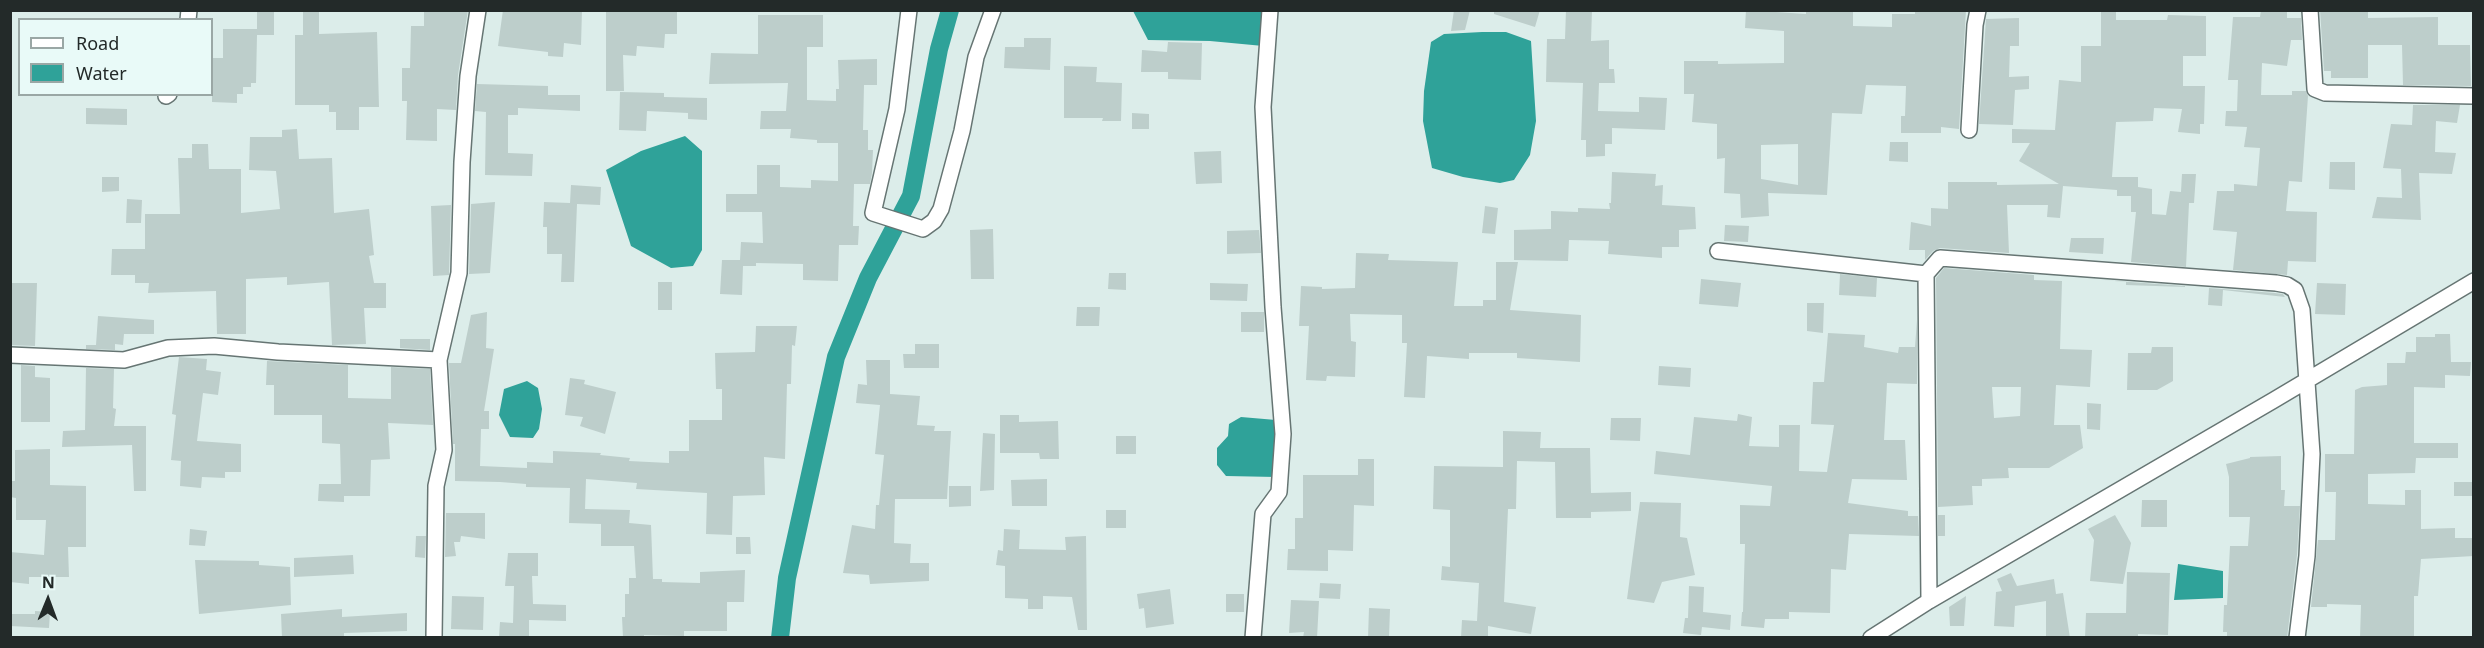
<!DOCTYPE html>
<html>
<head>
<meta charset="utf-8">
<style>
  body { margin:0 }
  #map { position:relative; width:2484px; height:648px; overflow:hidden; background:#dcedea; font-family:"Noto Sans",sans-serif }
  canvas { display:block }
  .frame { position:absolute; inset:0; border:12px solid #232a29; pointer-events:none }
  .legend { position:absolute; left:18px; top:18px; width:195px; height:78px; box-sizing:border-box; background:#e9faf8; border:2px solid #9aa7a5; margin:0; padding:8px 10px; list-style:none; font-size:18px; color:#232a29 }
  .legend li { display:flex; align-items:center; gap:12px; height:30px }
  .legend b { width:30px; border:2px solid #9aa7a5 }
  .north { position:absolute; left:18px; top:570px; width:60px; height:60px; -webkit-text-stroke:4px #e9faf8; paint-order:stroke; rotate:1deg; font-size:16px; font-weight:700; line-height:24px; text-align:center; color:#232a29 }
  .north::after { content:''; display:block; margin:auto; width:21px; height:27px; background:#232a29; clip-path:polygon(50% 0,100% 100%,50% 72%,0 100%) }
</style>
</head>
<body>
<div id="map">
<canvas width="2484" height="648"></canvas>
<div class="frame"></div>
<ul class="legend">
<li><b style="height:8px;background:#fff"></b>Road</li>
<li><b style="height:16px;background:#2fa299"></b>Water</li>
</ul>
<div class="north">N</div>
</div>
<script>
const ctx = document.querySelector('canvas').getContext('2d');
ctx.lineJoin = 'round';
function fillPath(path, color) {
  ctx.fillStyle = color;
  ctx.fill(path, 'evenodd');
}
function poly(rows) {
  const path = new Path2D();
  for (const r of rows) {
    path.moveTo(r[0], r[1]);
    for (let i = 2; i < r.length; i += 2) path.lineTo(r[i], r[i + 1]);
  }
  return path;
}
function stroke(path, color, width, dash) {
  ctx.strokeStyle = color;
  ctx.lineWidth = width;
  ctx.lineCap = dash ? 'butt' : 'round';
  ctx.setLineDash(dash || []);
  ctx.stroke(path);
}
fillPath(poly([
  [1133,11,1275,11,1274,47,1210,41,1148,40],
  [1482,32,1506,32,1531,41,1536,121,1530,155,1514,180,1500,183,1463,177,1432,168,1423,121,1424,91,1431,42,1444,34],
  [685,136,702,151,702,250,693,266,671,268,631,246,606,170,641,151],
  [527,381,538,388,542,409,539,429,533,438,510,437,499,415,504,389],
  [1241,417,1276,420,1276,477,1226,476,1217,465,1217,448,1228,436,1229,424],
  [2178,564,2223,571,2223,598,2174,600]
]), '#2fa299');
stroke(poly([
  [780,638,787,578,836,357,868,278,911,196,939,49,950,10]
]), '#2fa299', 18);
fillPath(poly([
  [257,10,274,10,274,35,257,35,256,83,251,83,251,87,243,87,243,94,237,94,237,103,212,102,212,58,223,58,223,29,257,29],
  [303,10,319,10,319,34,377,32,379,107,359,107,359,130,336,130,336,112,329,112,329,105,295,105,295,35,303,35],
  [424,10,468,10,458,75,456,110,437,109,437,141,406,140,407,101,402,101,402,68,410,68,411,26,424,26],
  [503,10,582,10,581,45,564,43,563,57,548,56,548,52,498,46],
  [606,10,677,12,677,34,665,34,664,48,637,46,636,56,623,55,624,91,606,91],
  [1454,10,1470,10,1465,30,1451,31],
  [1494,10,1540,10,1535,27,1494,14],
  [1566,10,1592,10,1591,41,1609,40,1609,69,1614,69,1615,83,1599,83,1598,111,1639,112,1639,97,1667,98,1665,130,1612,128,1612,144,1605,144,1605,156,1586,157,1586,140,1581,140,1583,83,1546,82,1547,39,1565,39],
  [1746,10,1806,14,1806,10,1853,10,1853,26,1892,27,1892,14,1915,14,1915,10,1966,10,1959,129,1941,127,1941,133,1901,133,1901,116,1905,116,1906,86,1866,85,1862,114,1832,113,1827,195,1768,193,1769,216,1741,218,1740,194,1724,193,1725,158,1717,159,1717,124,1692,122,1694,94,1684,94,1684,61,1718,61,1718,64,1784,63,1784,31,1745,28],
  [1798,144,1798,185,1761,179,1761,145],
  [2101,10,2116,10,2116,20,2167,20,2168,15,2206,16,2206,56,2183,56,2183,86,2205,86,2204,124,2200,124,2200,134,2178,132,2182,109,2154,108,2153,121,2116,122,2112,177,2138,177,2138,187,2152,189,2152,214,2166,215,2170,191,2181,192,2182,174,2196,174,2194,203,2189,203,2186,267,2131,262,2136,212,2131,212,2131,196,2117,196,2117,190,2063,186,2060,218,2047,217,2048,205,2007,205,2009,253,1940,248,1933,251,1925,260,1925,250,1909,250,1911,222,1931,226,1931,208,1948,209,1948,182,1997,182,1997,185,2059,184,2019,161,2030,143,2012,143,2012,129,2055,130,2059,80,2081,82,2081,46,2101,46],
  [2261,10,2287,10,2287,18,2301,18,2302,40,2291,40,2287,66,2262,63,2261,95,2292,95,2292,91,2306,91,2308,96,2302,182,2289,181,2286,211,2317,212,2316,262,2288,261,2287,275,2233,270,2237,232,2213,230,2217,191,2234,191,2234,184,2257,186,2260,148,2244,147,2247,127,2225,126,2226,111,2237,111,2238,80,2228,80,2233,17,2260,17],
  [2320,10,2368,10,2368,18,2438,17,2438,45,2470,45,2471,86,2403,85,2402,45,2368,45,2368,78,2331,78,2331,71,2324,71],
  [758,15,823,15,823,47,807,47,807,100,836,101,836,89,839,89,838,60,877,59,877,85,864,85,863,130,868,130,868,150,873,150,872,173,870,184,854,184,853,226,859,226,858,245,839,245,838,281,803,280,803,264,756,263,756,266,743,266,742,295,720,294,722,260,740,260,741,242,763,243,762,212,726,212,726,194,757,194,757,165,780,165,780,187,811,188,811,180,838,181,838,143,817,143,817,140,790,138,791,129,760,129,761,111,786,111,788,83,709,84,711,53,758,54],
  [2019,18,2019,46,2010,46,2009,77,2029,76,2029,89,2015,90,2013,125,1979,124,1986,19],
  [1024,38,1051,38,1050,70,1004,68,1005,47,1024,47],
  [1168,42,1202,43,1201,80,1168,79,1168,72,1141,72,1142,50,1167,52],
  [1064,66,1097,67,1096,82,1122,83,1121,121,1102,121,1103,118,1064,118],
  [477,84,548,86,548,95,580,95,580,111,518,108,518,115,508,115,508,153,533,154,532,176,485,175,486,112,475,111],
  [620,92,664,93,664,97,707,98,707,120,688,119,688,113,647,111,646,131,619,130],
  [2413,105,2460,105,2457,123,2436,121,2435,152,2456,153,2452,174,2419,173,2421,220,2372,218,2377,197,2402,198,2401,169,2383,168,2391,124,2412,125],
  [86,108,127,109,127,125,86,124],
  [1132,113,1149,114,1149,129,1132,129],
  [297,129,299,159,332,158,334,213,369,209,374,255,369,256,374,283,386,283,386,308,364,308,366,344,332,345,329,282,287,285,287,277,246,279,246,334,217,334,216,291,148,293,149,283,135,283,135,275,111,275,112,249,145,249,145,214,180,214,178,158,192,158,192,144,208,144,209,169,241,169,241,213,280,209,276,171,249,170,250,137,282,137,282,130],
  [1890,142,1908,142,1908,162,1889,161],
  [1221,151,1222,183,1196,184,1194,152],
  [2330,162,2355,162,2355,190,2329,189],
  [1612,172,1656,174,1655,186,1663,185,1662,205,1695,207,1696,229,1679,230,1679,247,1662,247,1662,258,1608,254,1609,241,1569,240,1568,261,1514,260,1514,230,1551,229,1551,211,1578,212,1578,208,1610,209,1609,203,1611,203],
  [102,177,119,177,119,191,102,192],
  [571,185,601,187,600,205,577,204,574,282,561,282,562,254,547,254,547,227,543,227,544,202,570,203],
  [127,199,142,200,141,223,126,223],
  [495,202,490,273,469,274,471,204],
  [451,205,449,275,433,276,431,206],
  [1485,206,1498,208,1495,234,1482,233],
  [1725,225,1749,226,1748,242,1724,241],
  [993,229,994,279,971,279,970,230],
  [1259,230,1261,253,1227,254,1227,231],
  [2071,238,2104,238,2103,254,2069,252],
  [1356,253,1389,254,1388,260,1458,262,1454,306,1483,306,1483,300,1496,300,1496,262,1518,262,1510,310,1581,315,1580,362,1517,358,1517,353,1469,353,1469,359,1427,356,1425,398,1404,397,1407,343,1402,343,1402,315,1350,314,1351,341,1356,342,1355,377,1327,376,1326,381,1306,380,1309,326,1299,326,1301,286,1322,287,1322,289,1355,288],
  [1944,268,2034,275,2034,280,2062,281,2060,349,2092,350,2090,387,2056,385,2054,425,2080,425,2083,448,2049,468,2008,468,2009,478,1982,479,1982,486,1972,486,1973,505,1938,507,1936,278],
  [1992,387,2021,387,2020,416,1994,418],
  [1109,273,1126,273,1126,290,1108,289],
  [1840,274,1877,278,1876,297,1839,295],
  [1701,279,1741,283,1738,307,1699,304],
  [2103,280,2185,286,2185,287,2126,285,2126,282],
  [658,282,672,282,672,310,658,310],
  [10,283,37,283,35,346,10,345],
  [1210,283,1248,284,1247,301,1210,300],
  [2317,283,2346,284,2345,315,2315,314],
  [2209,288,2275,293,2283,294,2285,297,2223,290,2222,306,2208,305],
  [1807,303,1824,303,1823,333,1807,331],
  [1077,307,1100,307,1099,326,1076,326],
  [487,312,486,348,494,349,484,411,489,411,489,429,481,429,480,466,527,468,527,462,553,463,553,451,601,453,600,455,630,458,629,461,669,463,669,451,689,451,689,420,722,420,722,389,716,389,715,353,755,352,756,326,797,326,795,346,792,345,791,384,787,384,785,459,764,457,765,495,733,496,732,535,706,534,707,493,636,489,637,483,586,479,585,509,630,510,629,523,651,525,653,579,662,579,662,582,700,583,700,572,745,570,744,602,727,602,727,631,684,631,684,636,644,635,644,638,623,638,622,617,625,617,625,594,629,594,629,578,636,578,634,546,601,546,601,524,569,523,570,488,526,487,526,484,500,482,455,481,455,444,453,444,449,363,461,363,471,315],
  [1241,312,1264,312,1264,332,1241,332],
  [98,316,154,320,154,334,124,334,123,345,115,344,115,350,86,349,86,345,96,345],
  [1917,320,1917,384,1887,383,1884,440,1905,440,1907,480,1852,479,1848,503,1908,511,1908,516,1918,516,1919,536,1849,534,1846,570,1831,569,1830,613,1789,612,1789,619,1765,619,1764,628,1741,626,1742,612,1743,612,1745,544,1740,544,1740,505,1770,506,1772,486,1654,474,1656,451,1690,455,1694,417,1737,421,1738,414,1752,417,1749,446,1779,447,1779,425,1800,425,1799,471,1827,472,1834,425,1811,424,1813,382,1824,382,1828,333,1865,335,1864,347,1898,353,1899,347,1915,347],
  [2435,334,2450,334,2451,362,2471,362,2470,376,2445,375,2445,388,2414,387,2414,443,2458,443,2458,458,2416,458,2415,473,2368,474,2368,504,2405,505,2405,490,2421,490,2421,529,2455,528,2455,538,2474,538,2474,556,2421,559,2418,596,2414,596,2414,638,2360,638,2361,605,2327,604,2327,607,2311,607,2318,540,2335,540,2336,492,2325,492,2325,454,2354,454,2355,390,2362,387,2387,385,2387,363,2405,363,2406,352,2416,352,2416,337,2435,337],
  [400,339,430,339,430,350,400,348],
  [915,344,939,344,939,368,904,368,903,354,915,354],
  [2152,347,2173,347,2173,381,2157,390,2127,390,2128,353,2151,353],
  [179,357,207,359,206,370,221,372,218,395,203,393,197,441,241,444,241,472,225,472,225,478,202,477,201,488,180,486,181,461,171,460,176,415,172,414],
  [866,360,890,360,890,394,920,396,917,425,935,426,934,431,951,431,947,499,895,499,894,543,911,544,910,563,929,563,929,581,870,584,869,575,843,573,852,525,875,529,876,505,879,505,884,455,875,454,880,405,856,403,858,384,867,385],
  [267,361,348,365,348,398,391,399,391,367,430,369,433,425,388,423,390,459,371,460,370,496,344,496,344,502,318,501,319,484,341,484,340,444,322,443,322,415,274,415,274,385,266,385],
  [21,365,35,366,35,377,50,378,50,422,21,422],
  [1659,366,1691,368,1690,387,1658,385],
  [86,368,114,369,113,408,116,409,114,426,146,426,146,491,134,491,132,445,62,447,63,431,85,430],
  [570,378,585,380,584,384,616,392,605,434,580,426,583,417,565,415],
  [2087,403,2101,404,2100,430,2087,429],
  [1000,415,1019,415,1019,422,1058,421,1059,459,1040,459,1039,453,1000,453],
  [1611,418,1641,418,1640,441,1610,440],
  [1503,431,1541,432,1540,448,1590,448,1591,493,1631,492,1631,511,1591,512,1591,518,1556,518,1555,462,1517,461,1516,509,1508,509,1504,602,1536,607,1531,634,1488,626,1488,638,1461,638,1462,620,1477,621,1479,583,1441,580,1442,566,1450,567,1450,510,1433,509,1434,466,1503,467],
  [983,433,995,434,994,490,980,491],
  [1116,436,1136,436,1136,454,1116,454],
  [50,449,50,485,86,486,86,547,68,547,69,577,29,577,29,584,10,582,10,552,44,555,46,520,16,520,16,498,10,497,10,481,15,481,15,450],
  [2281,456,2281,490,2285,490,2284,506,2300,506,2297,555,2287,638,2227,638,2227,632,2223,632,2224,605,2227,605,2230,546,2248,546,2250,517,2229,517,2229,477,2226,464,2250,458,2250,457],
  [1358,459,1374,459,1374,506,1354,505,1353,551,1328,550,1328,571,1287,570,1288,549,1295,549,1295,518,1303,518,1303,475,1358,475],
  [1047,479,1047,506,1012,506,1011,480],
  [2454,482,2474,482,2474,496,2454,496],
  [949,486,971,486,971,506,949,507],
  [2142,500,2167,500,2167,527,2141,527],
  [1640,502,1681,503,1680,537,1687,538,1695,575,1662,582,1654,603,1627,599],
  [1106,510,1126,510,1126,528,1106,528],
  [446,513,485,513,485,539,461,536,460,542,454,542,456,556,445,557],
  [1938,515,1945,515,1945,536,1938,536],
  [2115,515,2131,543,2123,584,2090,581,2094,540,2088,529],
  [190,529,207,531,205,546,189,545],
  [1004,529,1020,530,1019,549,1066,550,1065,537,1086,536,1087,630,1078,630,1072,597,1043,596,1043,609,1028,609,1028,599,1005,598,1005,566,996,565,998,550,1003,551],
  [416,536,426,536,425,558,415,557],
  [736,537,750,537,751,554,736,554],
  [508,553,538,553,538,576,532,576,533,604,566,605,566,621,529,620,529,637,499,637,500,622,513,623,514,586,505,586],
  [353,555,354,574,294,577,294,558],
  [195,560,259,561,259,565,290,567,291,605,199,614],
  [2127,572,2170,573,2168,635,2138,634,2138,638,2085,638,2086,613,2126,613],
  [2011,573,2017,586,2054,579,2056,594,2063,593,2070,638,2046,638,2046,601,2015,606,2014,627,1994,626,1996,592,2002,591,1997,579],
  [1320,583,1341,584,1340,599,1319,598],
  [1689,586,1704,587,1703,612,1731,615,1730,630,1702,627,1701,635,1683,633,1685,618,1688,618],
  [1170,589,1174,624,1146,628,1144,608,1139,609,1137,594],
  [1226,594,1244,594,1244,612,1226,612],
  [452,596,484,597,483,630,451,629],
  [1966,596,1964,626,1950,626,1949,607],
  [1291,600,1319,601,1317,638,1303,638,1304,632,1289,633],
  [1369,608,1390,609,1389,638,1368,638],
  [342,609,342,617,407,613,407,631,344,633,344,638,282,638,281,614],
  [35,611,50,612,49,628,10,626,10,614,35,614]
]), '#bdcecb');
const street = poly([
  [909,10,897,109,873,213,923,229,934,221,941,209,962,131,976,57,993,10],
  [2310,10,2315,89,2325,93,2474,96],
  [188,20,189,10],
  [166,96,169,94],
  [1969,130,1975,25,1978,10],
  [1718,251,1926,274,1929,601],
  [1926,274,1940,258,2276,283,2287,285,2295,290,2302,310,2312,454,2307,556,2297,638],
  [10,355,124,360,168,348,214,346,278,352,439,360],
  [434,638,436,486,444,450,439,360,459,273,462,162,468,76,478,10],
  [1253,638,1263,514,1279,492,1283,434,1273,307,1263,107,1270,10],
  [1871,638,1929,601,2274,400,2474,281]
]);
stroke(street, '#667573', 18);
stroke(street, '#fff', 15);
</script>
</body>
</html>
